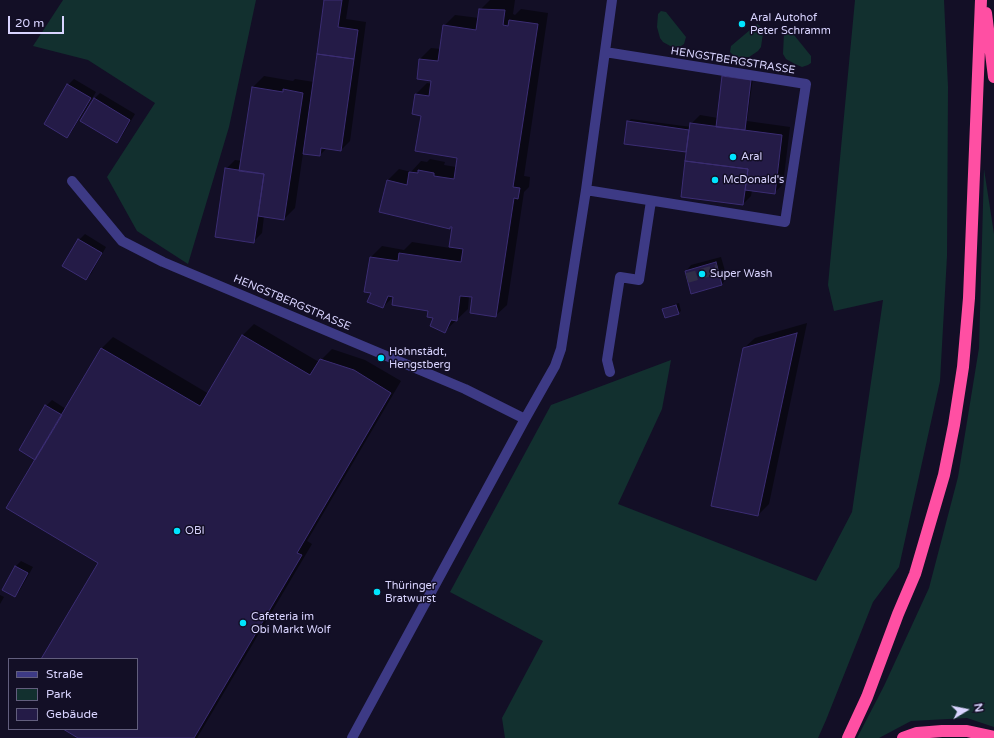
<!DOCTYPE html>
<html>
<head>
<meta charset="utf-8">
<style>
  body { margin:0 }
  #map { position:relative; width:994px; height:738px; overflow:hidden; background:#130f26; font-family:"Varela Round",sans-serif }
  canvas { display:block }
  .legend { position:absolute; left:8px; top:658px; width:130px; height:72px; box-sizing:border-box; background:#130f26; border:1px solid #625e7d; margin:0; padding:5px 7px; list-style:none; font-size:12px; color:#d9d4ff }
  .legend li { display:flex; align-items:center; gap:8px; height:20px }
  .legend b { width:20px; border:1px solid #625e7d }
  .north { position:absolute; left:946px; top:690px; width:40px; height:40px; -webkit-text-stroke:3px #130f26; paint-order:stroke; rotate:80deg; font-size:11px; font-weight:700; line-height:16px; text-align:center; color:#d9d4ff }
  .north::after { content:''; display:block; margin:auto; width:14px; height:18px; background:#d9d4ff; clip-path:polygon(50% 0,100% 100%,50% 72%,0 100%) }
  .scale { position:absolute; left:8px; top:16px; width:56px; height:18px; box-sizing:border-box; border:2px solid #d9d4ff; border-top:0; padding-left:5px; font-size:12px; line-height:14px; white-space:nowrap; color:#d9d4ff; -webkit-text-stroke:3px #130f26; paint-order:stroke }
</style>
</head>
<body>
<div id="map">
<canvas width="994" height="738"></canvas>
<ul class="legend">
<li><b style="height:5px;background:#3d3a85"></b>Straße</li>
<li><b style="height:11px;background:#12302f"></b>Park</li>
<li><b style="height:11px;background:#241b47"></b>Gebäude</li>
</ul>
<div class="north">N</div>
<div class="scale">20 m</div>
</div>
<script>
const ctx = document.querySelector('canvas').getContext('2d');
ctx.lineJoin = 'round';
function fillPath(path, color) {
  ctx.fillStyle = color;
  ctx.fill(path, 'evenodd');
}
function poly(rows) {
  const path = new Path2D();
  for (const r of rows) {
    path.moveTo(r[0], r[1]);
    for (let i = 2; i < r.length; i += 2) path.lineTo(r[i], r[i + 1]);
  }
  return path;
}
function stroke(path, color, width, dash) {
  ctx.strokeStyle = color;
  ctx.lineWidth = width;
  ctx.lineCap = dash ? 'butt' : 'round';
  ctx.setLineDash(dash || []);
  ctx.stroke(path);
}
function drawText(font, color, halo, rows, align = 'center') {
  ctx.font = font + ' "Varela Round",sans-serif';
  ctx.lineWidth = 3;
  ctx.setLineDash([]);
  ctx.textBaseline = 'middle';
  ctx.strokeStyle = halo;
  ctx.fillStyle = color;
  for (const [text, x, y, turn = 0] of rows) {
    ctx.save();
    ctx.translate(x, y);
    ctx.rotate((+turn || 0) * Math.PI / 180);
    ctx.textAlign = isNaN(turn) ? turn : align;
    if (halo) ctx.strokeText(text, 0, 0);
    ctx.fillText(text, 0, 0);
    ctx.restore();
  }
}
fillPath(poly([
  [63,0,256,0,229,127,188,264,137,231,107,177,155,103,88,60,33,46],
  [855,0,944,0,948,87,947,256,940,381,899,567,873,602,826,720,818,738,505,738,502,718,543,641,450,592,551,405,671,360,662,409,618,504,816,581,852,512,883,300,834,311,828,285],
  [661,11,666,12,686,37,684,44,681,46,672,47,663,42,660,38,657,27,658,14],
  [757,24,762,28,763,33,761,47,758,51,749,57,738,57,733,55,730,52,731,46],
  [788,29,790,30,811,56,811,63,808,65,802,67,795,64,786,59,783,54,784,33],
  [984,169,994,234,994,727,967,718,911,721,879,738,857,738,884,686,929,588,958,477,979,348]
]), '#12302f');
fillPath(poly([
  [325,0,349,0,346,19,366,22,350,141,341,150,327,148,320,155,303,153,295,208,284,219,264,216,262,233,253,242,226,169,235,160,242,161,253,87,264,76,293,81,295,79,314,82],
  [490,0,515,0,513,14,515,15,521,9,548,13,524,176,530,177,529,187,524,192,507,305,495,316,473,297,469,296,468,309,445,331,429,310,394,296,383,307,372,292,371,257,382,246,404,250,412,242,450,248,453,227,450,228,380,212,388,180,399,169,411,172,421,161,427,162,430,159,445,162,444,165,456,167,458,157,422,115,413,113,416,94,427,83,432,84,432,80,420,59,431,48,441,49,444,26,455,15,479,18,480,10],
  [726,74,753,78,747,121,790,127,783,184,774,193,752,190,751,196,743,204,688,149,686,151,628,122,631,119,691,127,691,124,700,115,718,118,723,77],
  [74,79,96,92,72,131,67,137,68,85],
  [100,93,135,114,122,136,116,142,94,99],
  [85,234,106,247,91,274,86,279,79,240],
  [721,257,727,278,722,284,686,271,691,265],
  [679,303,681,311,678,313,664,310,666,307],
  [807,323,769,504,758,515,743,349,755,338],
  [254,324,319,362,332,349,365,360,401,381,307,541,312,544,197,738,80,738,65,729,137,729,137,659,42,659,99,562,36,460,46,406,52,400,66,409,102,348,113,337,209,394,243,335],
  [21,561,33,567,20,590,15,596,4,590,16,566],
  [0,595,4,597,0,604]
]), '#0007');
const building = poly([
  [324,0,342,0,338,27,358,30,354,59,317,54,324,0],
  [479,9,505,10,503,25,508,26,509,20,538,24,513,187,520,188,518,199,514,198,496,317,470,313,472,297,460,296,457,321,451,320,445,333,430,326,433,318,427,317,428,311,392,305,393,297,388,296,383,308,367,302,371,293,364,292,370,257,398,261,399,253,461,262,463,249,449,247,452,227,450,227,450,229,379,212,387,180,407,185,409,172,418,173,418,170,434,173,434,176,454,179,457,158,415,151,421,116,412,114,415,94,429,96,431,81,417,79,419,59,438,61,443,25,476,30,479,9],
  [317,54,354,59,341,151,321,148,320,156,303,154,317,54],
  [722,76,751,80,745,130,716,127,722,76],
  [67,84,91,98,67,138,44,124,67,84],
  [252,87,283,92,283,89,303,93,284,220,258,216,264,174,239,171,252,87],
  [94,98,130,120,117,143,80,121,94,98],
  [627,121,689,130,686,152,624,144,627,121],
  [690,123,782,135,775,194,745,190,748,169,685,161,690,123],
  [685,161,748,169,743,205,681,197,685,161],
  [225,168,264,174,254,243,215,237,225,168],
  [78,239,102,253,86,280,62,266,78,239],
  [716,262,722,285,691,294,685,271,716,262],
  [676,305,679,314,665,318,662,309,676,305],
  [797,333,758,516,711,506,743,348,797,333],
  [242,335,310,375,320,359,354,370,391,393,297,553,302,555,194,738,78,738,63,729,137,729,137,659,41,659,98,563,6,508,101,348,200,406,242,335],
  [45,405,62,415,35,460,19,450,45,405],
  [15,566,28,573,15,597,2,590,15,566]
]);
fillPath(building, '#241b47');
stroke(building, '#3b2d73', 1);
stroke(poly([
  [687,278,718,269]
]), '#312d47', 10, [10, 5]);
stroke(poly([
  [72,181,122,241,163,262,465,389,525,419],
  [586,190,785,222,806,84,605,52],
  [610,372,607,360,620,277,639,280,651,201],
  [352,738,525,419,555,366,561,349,586,190,612,0]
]), '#3d3a85', 10);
stroke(poly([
  [986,13,994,77],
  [848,738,867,697,898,614,915,574,944,475,954,425,963,367,969,298,981,0],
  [903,738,917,733,942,731,967,731,994,737]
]), '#ff4fa3', 12);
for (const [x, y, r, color] of [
  [742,24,4,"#00e5ff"],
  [733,157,4,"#00e5ff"],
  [715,180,4,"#00e5ff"],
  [702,274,4,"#00e5ff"],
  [381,358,4,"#00e5ff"],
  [177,531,4,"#00e5ff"],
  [377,592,4,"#00e5ff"],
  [243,623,4,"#00e5ff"]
]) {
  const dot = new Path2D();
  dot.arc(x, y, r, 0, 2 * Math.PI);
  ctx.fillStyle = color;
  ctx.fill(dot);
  stroke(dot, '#130f26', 1.5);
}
drawText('11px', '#d9d4ff', '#130f26', [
  ["Aral Autohof",750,18],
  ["Peter Schramm",750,31],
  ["Aral",741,157],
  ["McDonald's",723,180],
  ["Super Wash",710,274],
  ["Hohnstädt,",389,352],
  ["Hengstberg",389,365],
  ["OBI",185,531],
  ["Thüringer",385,586],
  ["Bratwurst",385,599],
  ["Cafeteria im",251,617],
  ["Obi Markt Wolf",251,630]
], 'left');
drawText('11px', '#d9d4ff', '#130f26', [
  ["HENGSTBERGSTRASSE",733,61,9],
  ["HENGSTBERGSTRASSE",292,303,23]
]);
</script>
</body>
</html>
